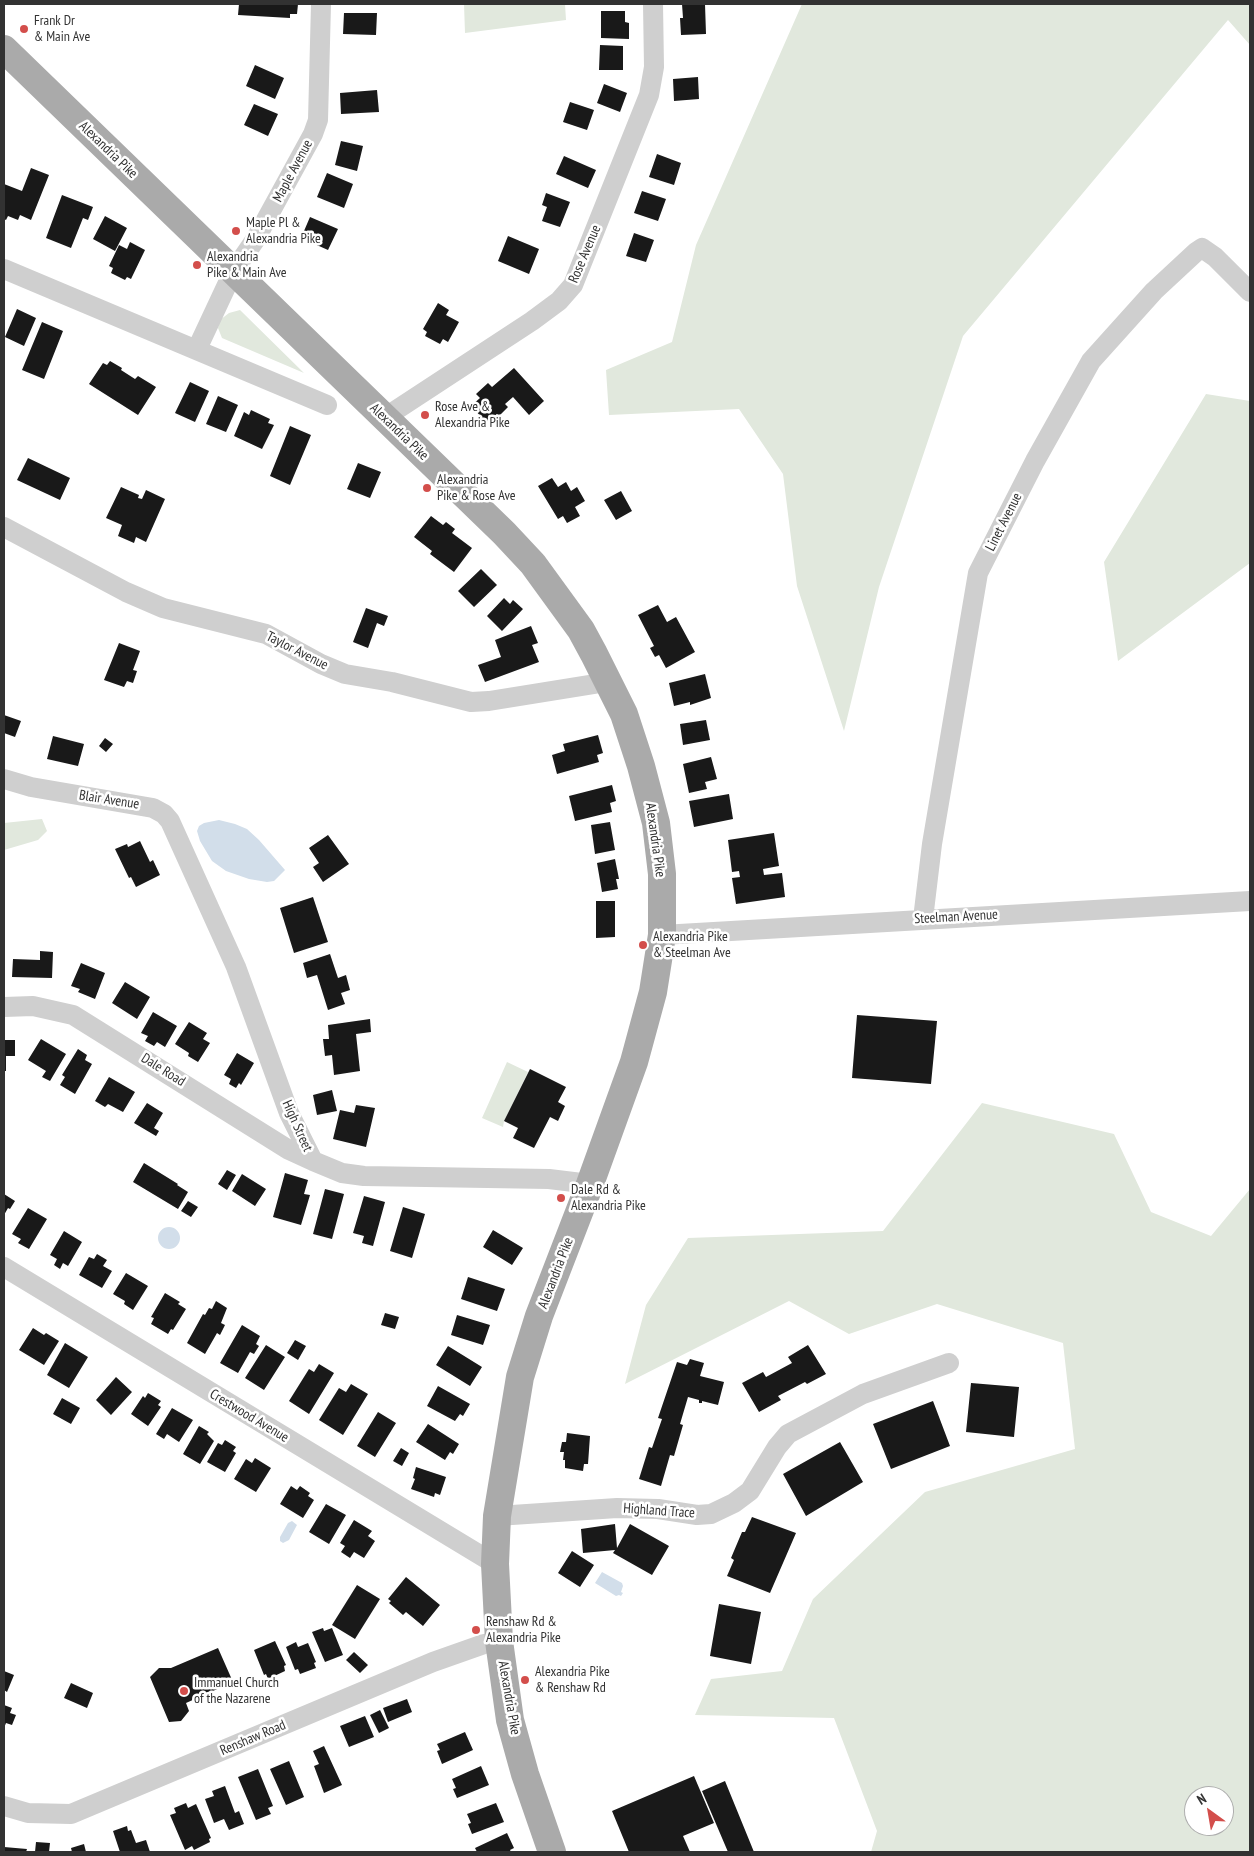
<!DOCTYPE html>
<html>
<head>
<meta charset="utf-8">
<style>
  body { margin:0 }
  #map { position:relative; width:1254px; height:1856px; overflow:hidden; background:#fff; font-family:"PT Sans Narrow",sans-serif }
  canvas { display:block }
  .frame { position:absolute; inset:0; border:5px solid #323232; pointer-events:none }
  .north { position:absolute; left:1184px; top:1786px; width:50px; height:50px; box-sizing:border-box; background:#fff; border:1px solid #adadad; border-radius:50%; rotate:328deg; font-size:14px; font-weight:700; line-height:20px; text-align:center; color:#323232 }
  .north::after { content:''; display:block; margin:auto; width:18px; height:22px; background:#d34e4b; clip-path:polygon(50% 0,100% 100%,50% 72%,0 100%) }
</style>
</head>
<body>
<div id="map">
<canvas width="1254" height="1856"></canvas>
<div class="frame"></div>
<div class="north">N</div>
</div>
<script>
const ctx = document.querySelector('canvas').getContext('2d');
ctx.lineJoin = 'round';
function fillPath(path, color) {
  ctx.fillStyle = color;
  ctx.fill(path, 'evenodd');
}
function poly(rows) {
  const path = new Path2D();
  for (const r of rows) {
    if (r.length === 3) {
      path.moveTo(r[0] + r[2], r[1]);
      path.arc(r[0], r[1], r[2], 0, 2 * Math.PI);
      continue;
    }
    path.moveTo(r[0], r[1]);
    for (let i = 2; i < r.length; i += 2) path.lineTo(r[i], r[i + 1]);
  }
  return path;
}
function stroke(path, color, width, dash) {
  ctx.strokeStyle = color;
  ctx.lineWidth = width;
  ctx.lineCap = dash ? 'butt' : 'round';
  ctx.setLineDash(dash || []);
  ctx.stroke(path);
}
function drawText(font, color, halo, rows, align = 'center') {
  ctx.font = font + ' "PT Sans Narrow",sans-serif';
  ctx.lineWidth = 5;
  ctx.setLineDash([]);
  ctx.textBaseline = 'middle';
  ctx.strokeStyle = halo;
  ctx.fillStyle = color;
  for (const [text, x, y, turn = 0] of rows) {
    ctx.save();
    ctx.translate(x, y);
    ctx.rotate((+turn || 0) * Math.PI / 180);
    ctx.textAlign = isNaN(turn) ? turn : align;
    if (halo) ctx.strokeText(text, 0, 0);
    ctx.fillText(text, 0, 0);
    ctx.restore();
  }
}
fillPath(poly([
  [464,4,565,4,566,20,465,33],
  [802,4,1250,4,1250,45,1228,20,963,336,879,587,844,731,797,586,783,474,739,409,609,415,606,370,672,342,696,245],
  [240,310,304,373,222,338,218,328,220,320,229,313],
  [1206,394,1250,401,1250,563,1118,661,1104,562],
  [42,819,47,831,38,840,4,850,4,823],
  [507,1062,528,1072,504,1121,503,1127,482,1118],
  [982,1103,1114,1134,1151,1212,1211,1236,1250,1189,1250,1852,871,1852,877,1831,834,1718,695,1715,711,1679,782,1671,813,1599,925,1492,1075,1449,1063,1343,937,1304,849,1334,789,1301,625,1384,646,1305,688,1238,883,1231],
  [1194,1796,1224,1796,1224,1826,1194,1826]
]), '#e1e8dd');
fillPath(poly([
  [219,820,235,824,247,829,259,840,285,870,274,881,267,882,249,879,226,871,212,861,200,841,197,831,199,826,204,823],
  [169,1238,11],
  [292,1521,297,1525,289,1540,283,1543,280,1541,280,1537,288,1523],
  [602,1572,622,1583,623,1586,621,1592,623,1593,621,1596,619,1595,616,1596,595,1583]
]), '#d2deea');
fillPath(poly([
  [239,4,298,4,297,14,290,14,290,18,238,15],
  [682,4,705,4,706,34,681,35,680,18,683,18],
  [601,11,625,11,625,22,629,23,629,39,601,38],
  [344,13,377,13,376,35,343,34],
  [600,45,623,46,623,70,599,70],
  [255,65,284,78,275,99,246,86],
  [698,77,699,99,674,101,673,79],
  [604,84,627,93,620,112,597,103],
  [377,90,379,112,341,114,340,93],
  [570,102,594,110,587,130,563,122],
  [254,104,278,114,268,136,244,125],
  [341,141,363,146,357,171,335,165],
  [657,154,681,163,674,185,649,177],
  [564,156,596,170,588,188,556,174],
  [31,168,49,175,31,220,20,215,18,220,8,216,6,220,4,219,4,184,22,191],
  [327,173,353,184,344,208,317,197],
  [642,191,666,199,658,221,634,213],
  [546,193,570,202,560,227,542,221,547,207,542,205],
  [62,195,93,207,88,220,83,218,71,248,46,238],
  [105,216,127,228,115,251,93,239],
  [310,217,338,229,328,250,301,238],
  [634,233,654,240,646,262,626,256],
  [508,236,539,249,529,274,498,261],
  [130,242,145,250,131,279,127,277,125,280,111,273,113,268,109,266,119,245,127,249],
  [438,303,449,310,446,315,459,322,448,342,443,339,440,344,425,336,427,332,423,329],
  [17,309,36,318,24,346,5,337],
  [42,322,63,331,44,379,22,370],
  [110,361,122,368,121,370,135,379,138,376,156,387,138,415,89,384,103,363,107,365],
  [514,368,544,401,529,415,513,397,505,404,508,407,499,416,497,414,487,423,471,406,480,398,476,394,488,383,492,387],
  [190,382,209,391,195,422,175,413],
  [218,396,238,405,226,432,206,424],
  [251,410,270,419,268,423,274,425,262,449,234,436,244,412,249,415],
  [290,426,311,435,290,485,270,476],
  [28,458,70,478,60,500,17,480],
  [358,463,381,472,370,498,347,489],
  [552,478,558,487,566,482,571,491,577,487,585,501,575,507,580,516,567,523,563,516,558,519,538,486],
  [121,487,139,495,138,498,142,499,146,490,165,499,146,542,136,537,134,543,118,536,122,525,106,518],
  [621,491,632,511,616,520,604,500],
  [431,516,443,525,446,522,455,529,452,533,472,548,454,572,430,554,432,551,414,537],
  [481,569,497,585,474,607,458,591],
  [504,598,510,604,513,600,523,609,502,631,487,616],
  [658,605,667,622,676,617,695,652,666,668,659,655,655,657,650,648,654,646,638,615],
  [366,608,388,616,384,626,377,623,368,648,353,642],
  [531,626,538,643,532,645,539,662,485,682,478,665,501,657,495,640],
  [119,643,140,651,133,670,137,671,133,683,127,681,124,687,104,680],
  [705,674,711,698,690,705,690,702,674,706,669,683],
  [4,715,21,721,15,737,4,733],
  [706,720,710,740,683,745,680,724],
  [598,735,603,753,597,755,599,762,557,774,552,755,565,751,563,744],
  [53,736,84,744,78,766,47,759],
  [105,738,113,744,106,752,99,746],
  [711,757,717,779,705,782,707,789,689,793,683,764],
  [612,785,616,801,610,803,612,812,575,821,569,796],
  [729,794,733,819,694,827,689,801],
  [610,822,615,850,595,854,591,825],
  [774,833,779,866,763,869,764,875,782,873,785,897,736,904,732,878,740,877,739,871,732,872,728,840],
  [328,835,349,864,323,882,313,867,319,863,309,848],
  [140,841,150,862,153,860,160,875,136,887,131,877,129,878,115,849,127,844,128,847],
  [615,859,619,879,616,879,618,889,602,892,597,863],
  [313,897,328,942,294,953,280,908],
  [596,901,615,901,615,937,596,938],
  [40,951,53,952,52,978,12,977,13,959,40,960],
  [330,954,338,978,346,975,350,990,341,993,345,1004,328,1010,317,975,307,978,303,963],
  [81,963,105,973,95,999,78,992,80,989,71,986],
  [125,982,150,997,137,1019,112,1003],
  [153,1012,177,1026,165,1047,157,1042,154,1046,145,1041,148,1036,141,1033],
  [857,1015,937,1021,931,1084,852,1078],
  [370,1019,371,1032,356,1034,360,1071,334,1075,332,1055,325,1056,323,1039,329,1039,328,1025],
  [189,1022,207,1033,203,1039,210,1043,198,1062,188,1056,189,1053,175,1044],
  [41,1039,66,1054,50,1081,42,1077,46,1071,28,1060],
  [4,1040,15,1040,15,1056,6,1056,6,1071,4,1071],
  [78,1049,87,1055,85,1060,92,1064,75,1094,60,1085,65,1077,62,1075],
  [237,1053,254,1063,241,1085,239,1083,236,1088,229,1084,231,1079,224,1075],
  [530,1069,566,1087,558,1102,565,1106,558,1121,550,1117,534,1148,513,1138,518,1128,504,1121],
  [109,1077,135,1092,123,1112,108,1104,105,1107,95,1101],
  [332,1090,337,1111,317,1115,313,1095],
  [147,1103,163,1113,154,1128,159,1131,156,1136,134,1123],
  [356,1105,375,1108,366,1147,333,1139,340,1110,354,1113],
  [144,1163,178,1184,177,1185,188,1192,178,1209,133,1182],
  [227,1170,236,1175,227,1190,218,1184],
  [285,1173,308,1180,304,1194,310,1195,301,1225,273,1217],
  [242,1174,266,1189,255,1206,232,1191],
  [325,1189,344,1194,332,1239,313,1234],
  [4,1194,15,1201,10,1209,8,1208,4,1215],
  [364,1196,385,1202,373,1246,362,1243,364,1236,353,1233],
  [188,1201,198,1207,191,1217,181,1211],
  [403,1207,425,1214,412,1258,390,1251],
  [28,1208,47,1219,29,1249,18,1243,21,1239,12,1234],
  [493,1230,523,1248,512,1265,483,1247],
  [64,1231,82,1242,68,1266,63,1263,60,1269,54,1265,57,1259,50,1255],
  [97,1254,107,1260,103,1266,112,1271,102,1288,79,1275,89,1257,94,1259],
  [126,1273,148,1286,133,1310,124,1304,125,1301,113,1294],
  [468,1277,505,1289,497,1311,461,1299],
  [165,1293,180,1302,178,1304,186,1309,173,1330,171,1329,168,1334,151,1324,154,1318,151,1317],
  [216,1301,227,1308,221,1323,225,1325,220,1335,217,1333,205,1354,187,1343,203,1314,205,1315,209,1308,212,1309],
  [385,1313,399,1317,395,1329,381,1325],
  [457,1315,490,1325,483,1345,451,1335],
  [242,1325,260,1336,256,1344,259,1346,254,1354,250,1352,238,1373,220,1363],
  [33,1328,44,1335,46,1333,59,1341,44,1365,19,1350],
  [295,1340,306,1346,298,1360,287,1353],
  [65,1343,88,1357,69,1388,47,1375],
  [266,1345,285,1357,264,1390,245,1378],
  [808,1345,826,1374,807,1384,805,1382,778,1396,781,1400,759,1412,742,1383,763,1372,766,1377,792,1363,788,1357],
  [448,1346,482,1367,470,1386,436,1365],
  [690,1359,704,1363,700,1376,724,1382,718,1405,702,1401,702,1403,699,1403,699,1400,688,1397,680,1424,683,1425,674,1456,670,1455,661,1486,639,1479,649,1447,652,1448,662,1419,658,1418,677,1362,687,1365],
  [319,1364,334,1373,309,1414,289,1401,309,1369,314,1372],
  [116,1377,132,1392,111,1415,96,1400],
  [971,1383,1019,1387,1014,1437,966,1432],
  [351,1384,368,1394,343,1435,319,1420,339,1388,346,1392],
  [438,1386,470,1404,463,1416,460,1414,455,1421,427,1406],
  [148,1393,161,1401,158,1405,161,1407,148,1426,131,1414,143,1396,145,1398],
  [62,1398,80,1408,71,1424,53,1414],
  [933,1401,950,1446,891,1469,873,1424],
  [172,1408,193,1420,179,1442,167,1434,164,1439,156,1434],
  [378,1412,396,1423,375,1457,357,1446],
  [428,1424,459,1444,453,1454,450,1452,445,1460,416,1442],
  [199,1426,209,1432,207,1434,214,1441,200,1464,183,1454],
  [567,1433,590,1436,588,1464,584,1464,583,1471,565,1468,565,1460,563,1460,564,1452,560,1452,562,1442,566,1442],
  [225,1440,236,1447,233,1451,236,1453,225,1472,207,1462,218,1443,222,1445],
  [840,1442,863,1482,806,1516,783,1474],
  [401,1448,409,1453,402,1466,393,1461],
  [255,1458,271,1468,256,1492,234,1479,246,1459,252,1463],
  [416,1467,446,1477,440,1495,435,1493,434,1497,411,1489,415,1479,413,1478],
  [291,1486,297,1490,300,1486,310,1493,308,1496,314,1500,303,1518,280,1504],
  [326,1504,346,1515,329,1544,309,1532],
  [752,1517,796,1533,770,1593,727,1576,734,1560,731,1558,742,1532,745,1532],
  [354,1520,372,1531,368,1536,375,1541,364,1558,354,1552,350,1558,341,1552,345,1546,340,1543],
  [615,1524,617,1548,630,1524,669,1546,652,1575,613,1553,615,1550,583,1553,581,1529],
  [572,1551,594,1565,580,1587,558,1573],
  [406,1577,440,1605,423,1626,406,1612,403,1615,389,1603,391,1601,388,1599],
  [357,1585,380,1599,355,1639,332,1625],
  [719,1604,761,1612,751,1664,710,1656],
  [323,1628,324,1631,332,1628,343,1655,325,1662,312,1632],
  [275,1641,286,1665,284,1666,285,1671,268,1679,266,1674,264,1675,254,1650],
  [296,1642,298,1647,308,1643,316,1662,314,1663,316,1668,300,1674,298,1669,295,1670,286,1647],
  [218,1648,233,1682,186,1703,189,1711,181,1721,169,1722,150,1677,159,1668,171,1668],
  [354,1652,368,1665,360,1673,346,1660],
  [4,1671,14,1675,7,1692,4,1690],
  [71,1683,93,1693,87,1708,64,1698],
  [407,1699,412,1712,388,1722,383,1708],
  [4,1705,12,1708,10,1713,16,1715,12,1725,6,1723,4,1728],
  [380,1710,389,1728,379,1733,370,1715],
  [365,1716,374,1737,349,1747,340,1726],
  [465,1732,473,1750,442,1764,437,1751,440,1750,437,1744],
  [324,1746,342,1785,324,1793,314,1766,319,1764,313,1751],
  [289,1761,304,1797,286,1805,270,1769],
  [481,1766,489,1785,457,1798,453,1789,456,1788,452,1779],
  [258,1769,273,1806,268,1808,271,1814,256,1820,238,1777],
  [694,1776,714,1823,683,1836,690,1852,629,1852,612,1811],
  [725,1781,754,1852,728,1852,702,1791],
  [225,1786,235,1813,239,1811,244,1824,229,1830,224,1819,214,1823,205,1799,214,1796,212,1791],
  [186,1803,188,1808,196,1804,211,1838,209,1839,210,1842,194,1850,192,1846,185,1850,170,1815,176,1813,174,1808],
  [496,1803,504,1822,472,1834,468,1824,471,1823,467,1814],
  [127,1826,128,1831,131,1830,136,1843,146,1840,150,1852,120,1852,113,1831],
  [507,1833,514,1848,510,1850,511,1852,477,1852,475,1848],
  [36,1842,50,1843,49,1852,35,1852],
  [84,1844,86,1852,72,1852,71,1848],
  [4,1847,27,1849,26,1852,4,1852]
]), '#191919');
stroke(poly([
  [4,269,327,405],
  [197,349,233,272,255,240,313,134,318,120,321,4],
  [384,418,532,321,559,301,573,285,649,95,654,67,653,4],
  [4,527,126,592,163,608,266,634,321,664,345,674,392,682,471,702,489,701,607,682],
  [4,779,31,787,153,808,164,814,170,821,236,967,289,1113,313,1161,342,1173,364,1176,549,1179,590,1184],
  [923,919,932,844,978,573,1035,461,1091,361,1154,291,1196,252,1202,248,1215,257,1250,292],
  [662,935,1250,901],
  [4,1007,33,1006,73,1015,289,1150,313,1161],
  [4,1267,495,1564],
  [497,1516,617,1508,658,1509,697,1515,711,1514,734,1503,750,1491,777,1447,788,1434,863,1394,949,1363],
  [4,1806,28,1813,71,1814,433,1662,484,1644,499,1641]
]), '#cfcfcf', 20);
stroke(poly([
  [4,49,504,533,533,564,581,630,594,654,624,714,641,766,656,823,662,874,662,935,653,992,634,1062,590,1184,539,1316,520,1377,497,1516,495,1564,499,1641,510,1720,525,1774,552,1852]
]), '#aaa', 28);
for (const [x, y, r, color] of [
  [24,29,5,"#d34e4b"],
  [236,231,5,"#d34e4b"],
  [197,265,5,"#d34e4b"],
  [425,415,5,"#d34e4b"],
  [427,488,5,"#d34e4b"],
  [643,945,5,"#d34e4b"],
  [561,1198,5,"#d34e4b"],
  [476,1630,5,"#d34e4b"],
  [525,1680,5,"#d34e4b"],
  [184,1691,5,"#d34e4b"]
]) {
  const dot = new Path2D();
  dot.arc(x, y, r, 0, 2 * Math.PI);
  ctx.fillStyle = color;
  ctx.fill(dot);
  stroke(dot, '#fff', 2);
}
drawText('14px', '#323232', '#fff', [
  ["Frank Dr",34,21],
  ["& Main Ave",34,37],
  ["Maple Pl &",246,223],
  ["Alexandria Pike",246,239],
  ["Alexandria",207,257],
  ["Pike & Main Ave",207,273],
  ["Rose Ave &",435,407],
  ["Alexandria Pike",435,423],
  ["Alexandria",437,480],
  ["Pike & Rose Ave",437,496],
  ["Alexandria Pike",653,937],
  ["& Steelman Ave",653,953],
  ["Dale Rd &",571,1190],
  ["Alexandria Pike",571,1206],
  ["Renshaw Rd &",486,1622],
  ["Alexandria Pike",486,1638],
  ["Alexandria Pike",535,1672],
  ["& Renshaw Rd",535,1688],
  ["Immanuel Church",194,1683],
  ["of the Nazarene",194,1699]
], 'left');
drawText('14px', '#323232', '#fff', [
  ["Alexandria Pike",108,150,44],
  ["Maple Avenue",293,171,-62],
  ["Rose Avenue",585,254,-67],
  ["Alexandria Pike",399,432,44],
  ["Linet Avenue",1004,522,-63],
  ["Taylor Avenue",297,651,27],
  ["Blair Avenue",109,800,9],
  ["Alexandria Pike",655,840,82],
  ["Steelman Avenue",956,917,-3],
  ["Dale Road",163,1070,32],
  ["High Street",297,1126,66],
  ["Alexandria Pike",556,1273,-69],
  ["Crestwood Avenue",249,1416,31],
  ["Highland Trace",659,1511,4],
  ["Alexandria Pike",509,1698,80],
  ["Renshaw Road",253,1738,-23]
]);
</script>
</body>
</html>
